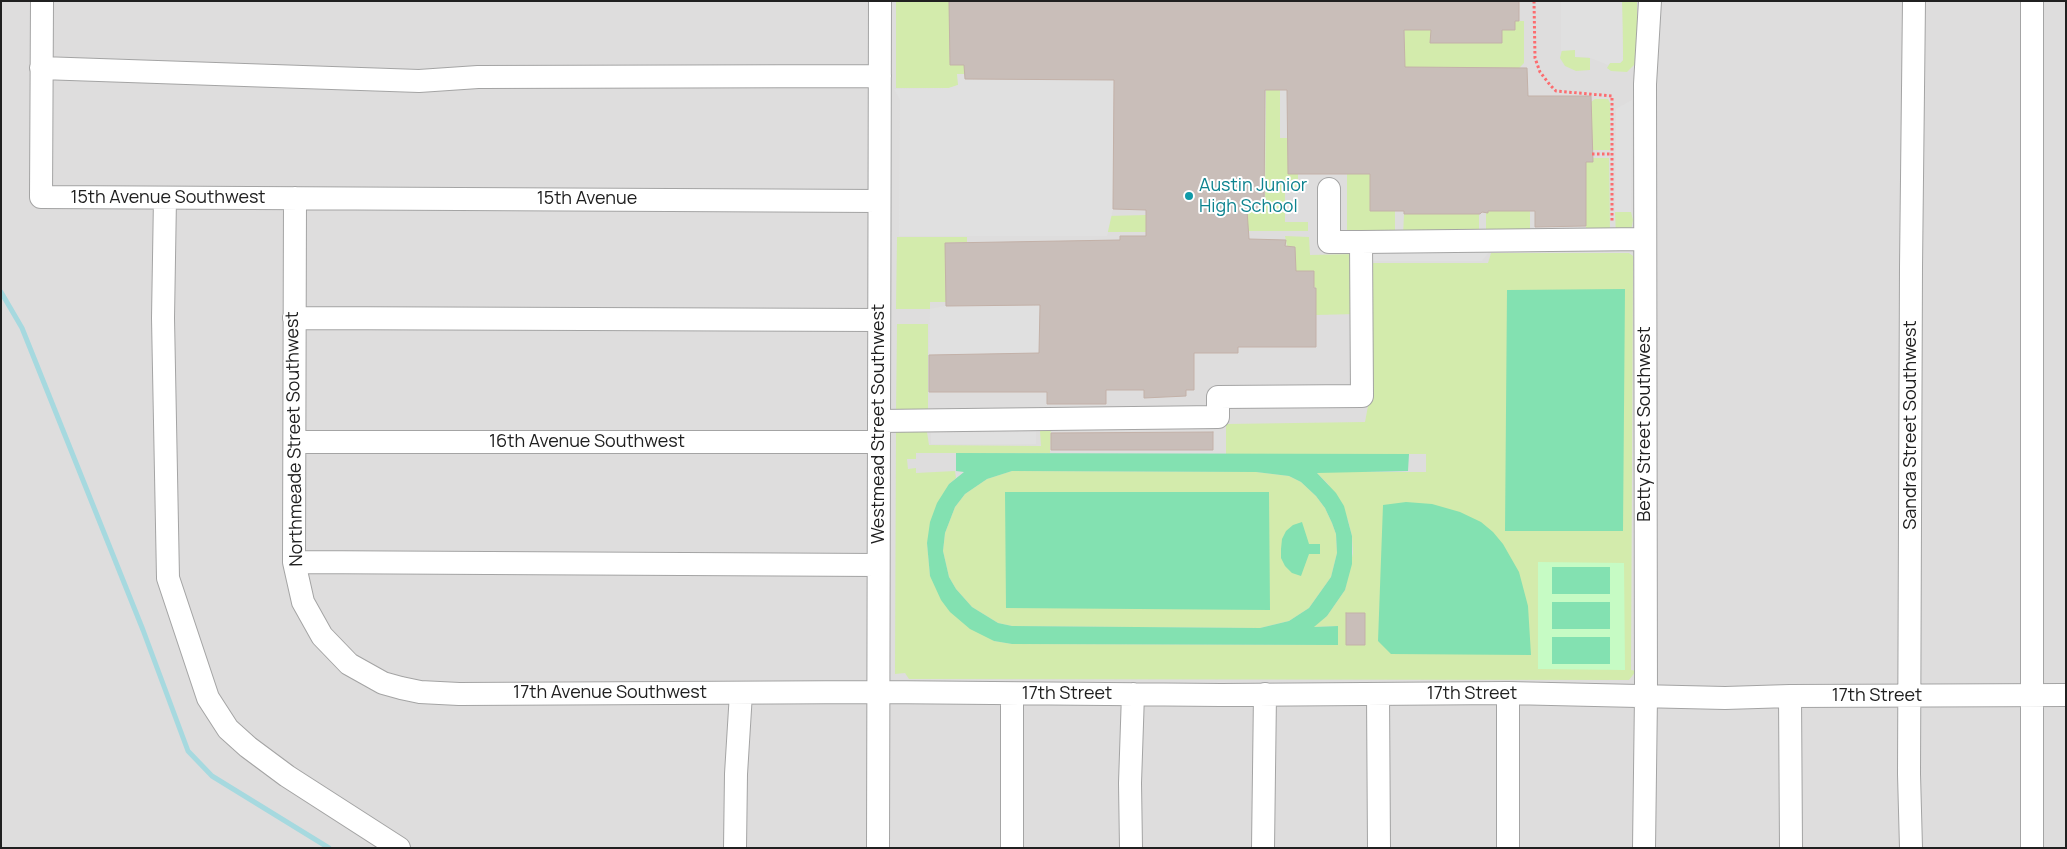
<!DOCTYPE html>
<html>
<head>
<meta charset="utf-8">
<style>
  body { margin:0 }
  #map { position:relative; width:2067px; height:849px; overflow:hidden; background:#f1ece6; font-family:Manrope,sans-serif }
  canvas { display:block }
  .frame { position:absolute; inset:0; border:2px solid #202020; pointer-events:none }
</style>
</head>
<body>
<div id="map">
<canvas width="2067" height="849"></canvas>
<div class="frame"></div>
</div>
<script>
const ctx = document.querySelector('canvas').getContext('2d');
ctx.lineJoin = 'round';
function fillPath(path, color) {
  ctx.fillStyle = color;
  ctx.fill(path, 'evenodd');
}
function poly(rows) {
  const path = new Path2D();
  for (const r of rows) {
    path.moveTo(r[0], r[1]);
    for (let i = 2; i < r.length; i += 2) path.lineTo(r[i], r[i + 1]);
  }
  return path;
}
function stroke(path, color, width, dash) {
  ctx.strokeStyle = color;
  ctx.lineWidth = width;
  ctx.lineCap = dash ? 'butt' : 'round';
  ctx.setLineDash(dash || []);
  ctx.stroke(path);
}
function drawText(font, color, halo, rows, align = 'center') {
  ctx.font = font + ' Manrope,sans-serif';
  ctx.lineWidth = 4;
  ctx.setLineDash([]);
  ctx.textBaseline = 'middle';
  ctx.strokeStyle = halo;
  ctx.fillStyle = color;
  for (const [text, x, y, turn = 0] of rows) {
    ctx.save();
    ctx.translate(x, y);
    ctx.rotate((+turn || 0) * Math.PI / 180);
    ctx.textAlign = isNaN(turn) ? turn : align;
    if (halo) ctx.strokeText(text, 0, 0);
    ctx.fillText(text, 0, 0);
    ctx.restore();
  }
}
fillPath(poly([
  [1,1,2066,1,2066,848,1,848]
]), '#dedddd');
fillPath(poly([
  [896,1,949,1,950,65,965,65,964,74,958,74,958,85,949,88,896,88],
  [1404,1,1419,30,1431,30,1431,43,1502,43,1502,30,1515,21,1524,21,1524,63,1519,68,1405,67],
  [1622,1,1637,1,1637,56,1635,64,1627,72,1611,71,1607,68,1610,63,1620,63,1623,60],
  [1562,50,1575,50,1575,57,1590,58,1590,70,1576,71,1565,66,1560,58],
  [1370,81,1370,210,1395,211,1395,237,1347,234,1347,137],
  [1266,82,1280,82,1280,138,1288,138,1288,174,1298,174,1298,187,1285,187,1285,222,1308,222,1308,231,1240,231,1241,210,1265,210],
  [1595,99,1608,99,1610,103,1610,150,1592,150,1591,102],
  [1593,158,1609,158,1610,233,1586,234,1586,162,1593,162],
  [1519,182,1530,182,1530,236,1486,237,1486,212,1488,211,1519,211],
  [1615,212,1631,212,1633,220,1631,231,1616,236],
  [1404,214,1479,214,1479,237,1403,236],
  [1146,215,1146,232,1107,232,1107,216],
  [1285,236,1309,237,1310,255,1357,254,1356,314,1316,315,1316,288,1296,271,1295,247,1287,246],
  [897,237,967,237,967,242,945,243,946,302,930,302,930,309,896,309],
  [1491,253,1629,253,1633,256,1631,670,1636,671,1629,680,909,679,905,673,895,674,896,428,908,428,927,432,929,445,1041,446,1040,431,1045,426,1051,426,1050,453,916,453,916,459,907,459,908,469,916,468,916,473,955,471,956,478,949,484,927,543,930,576,994,641,1012,644,1338,645,1338,626,1313,627,1327,616,1345,590,1353,553,1352,536,1348,520,1328,484,1316,472,1426,472,1426,454,1226,454,1226,424,1365,422,1368,406,1365,316,1366,263,1488,263],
  [897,324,928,324,928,412,896,413],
  [1012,471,1256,472,1289,476,1301,482,1316,496,1325,508,1332,523,1336,534,1337,553,1331,577,1309,608,1289,621,1260,628,1012,626,998,623,972,607,956,589,949,577,943,551,945,533,955,507,965,494,987,479]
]), '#d3ebac');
fillPath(poly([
  [1538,562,1624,563,1625,670,1538,669]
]), '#c6fbc4');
fillPath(poly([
  [1625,289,1623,531,1505,531,1507,290],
  [956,453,1409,454,1408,471,1317,473,1336,493,1344,506,1352,536,1352,564,1345,590,1327,616,1314,627,1338,626,1338,645,1012,644,994,641,970,629,950,612,941,600,930,576,927,543,930,522,937,503,949,484,964,472,956,471],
  [1012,471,1256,472,1289,476,1301,482,1316,496,1325,508,1332,523,1336,534,1337,553,1331,577,1309,608,1289,621,1260,628,1012,626,998,623,972,607,956,589,949,577,943,551,945,533,955,507,965,494,987,479],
  [1005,492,1269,492,1270,610,1006,608],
  [1406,502,1432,504,1460,512,1481,522,1493,532,1503,544,1519,572,1528,606,1531,655,1391,654,1378,641,1383,505],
  [1302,522,1309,544,1320,544,1320,554,1309,554,1301,576,1292,573,1285,566,1281,558,1281,549,1282,539,1286,531,1293,525],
  [1552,567,1610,567,1610,594,1552,594],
  [1552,602,1610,602,1610,629,1552,629],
  [1552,637,1610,637,1610,664,1552,664]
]), '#83e1b1');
fillPath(poly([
  [1561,1,1622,1,1623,60,1620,63,1610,63,1608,65,1588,57,1575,57,1575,50,1561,51],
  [957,74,964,74,965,79,1114,80,1113,209,1107,236,899,236,900,100,894,89,949,88,958,85],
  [1632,100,1631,212,1615,212,1616,109],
  [1490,251,1482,261,1366,261,1370,252],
  [1040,305,1039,353,929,355,930,309,945,306],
  [1036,432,1036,444,931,444,931,433]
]), '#e0e0e0');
stroke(poly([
  [1,292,22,328,143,630,188,751,212,776,329,848]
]), '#a6d9df', 5);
const building = poly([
  [949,1,1519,1,1519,21,1515,21,1515,30,1502,30,1502,43,1430,43,1431,30,1404,30,1405,67,1527,68,1528,96,1591,96,1593,162,1586,162,1586,226,1535,227,1535,211,1488,211,1488,213,1482,212,1480,214,1404,214,1404,211,1370,211,1370,174,1288,174,1287,90,1265,90,1264,210,1247,210,1249,239,1286,240,1285,246,1295,247,1296,271,1314,271,1314,288,1316,288,1316,347,1238,347,1238,353,1194,353,1194,390,1186,390,1186,396,1144,398,1144,390,1106,390,1106,404,1047,404,1047,392,929,392,929,355,1039,353,1040,305,946,306,945,243,1120,240,1120,236,1146,236,1146,210,1113,209,1114,80,965,79,964,65,950,65,949,1],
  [1213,432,1213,450,1051,450,1051,433,1213,432],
  [1346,613,1365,613,1365,645,1346,645,1346,613]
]);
fillPath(building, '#c9beb9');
stroke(building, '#c3b1a8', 1);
const minor = poly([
  [42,1,41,197,879,201],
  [41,68,419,81,478,77,880,76],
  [1329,189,1329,242,1361,242],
  [165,198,163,318,168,578,208,698,228,729,248,747,287,776,399,848],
  [295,198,294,562,303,602,322,636,349,664,383,683,401,688,420,692,459,694,878,692,1221,695,1508,693,1725,698,1790,696,2066,695],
  [294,318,879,320],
  [879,421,1218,417,1218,397,1362,396,1361,242,1645,239],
  [295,442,879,442],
  [294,562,878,565],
  [1012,694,1012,848],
  [1378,694,1379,848],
  [1790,696,1791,848],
  [735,848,736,774,741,693],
  [878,848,880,1],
  [1131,848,1130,783,1133,694],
  [1263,848,1265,694],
  [1508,848,1508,693],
  [1644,848,1646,696,1645,84,1650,1],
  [1911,848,1909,774,1911,267,1914,1],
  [2032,848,2032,1]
]);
stroke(minor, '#a4a4a4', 24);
stroke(poly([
  [1534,1,1535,58,1540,72,1550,85,1556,91,1612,96,1612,221],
  [1592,154,1612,154]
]), '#fc6c6f', 3, [2.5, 2.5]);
stroke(minor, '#fff', 22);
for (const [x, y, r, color] of [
  [1189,196,5,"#0f9aa8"]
]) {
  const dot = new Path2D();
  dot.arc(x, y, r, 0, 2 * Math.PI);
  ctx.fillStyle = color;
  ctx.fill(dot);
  stroke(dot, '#fff', 2);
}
drawText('18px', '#0d838f', '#fff', [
  ["Austin Junior",1199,186],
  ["High School",1199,207]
], 'left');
drawText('18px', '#202020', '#fff', [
  ["15th Avenue Southwest",168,198],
  ["15th Avenue",587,199],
  ["Westmead Street Southwest",879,424,-90],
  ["Betty Street Southwest",1645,424,-90],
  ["Sandra Street Southwest",1911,425,-90],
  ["Northmeade Street Southwest",295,439,-91],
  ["16th Avenue Southwest",587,442],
  ["17th Avenue Southwest",610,693],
  ["17th Street",1067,694],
  ["17th Street",1472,694],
  ["17th Street",1877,696]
]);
</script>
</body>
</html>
